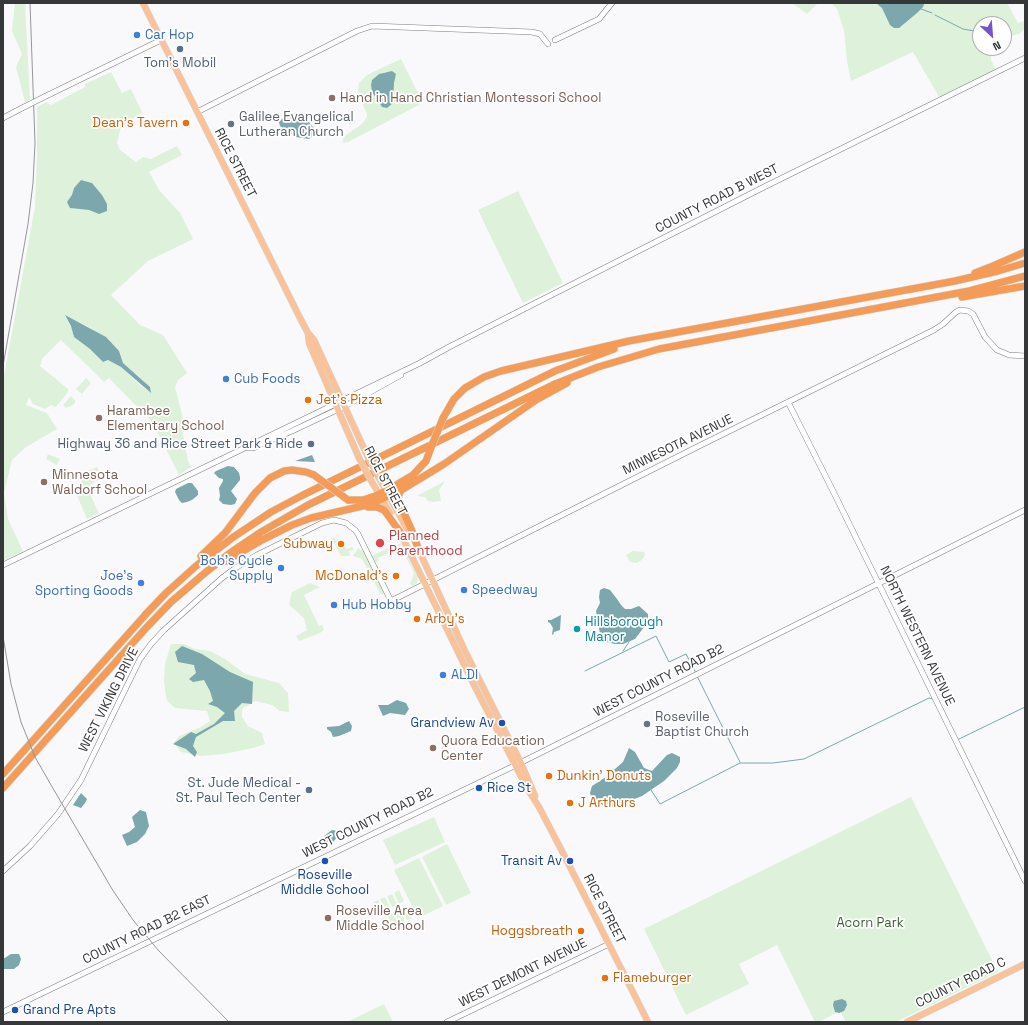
<!DOCTYPE html>
<html>
<head>
<meta charset="utf-8">
<style>
  body { margin:0 }
  #map { position:relative; width:1028px; height:1025px; overflow:hidden; background:#f9f9fc; font-family:"Space Grotesk",sans-serif }
  canvas { display:block }
  .frame { position:absolute; inset:0; border:4px solid #363738; pointer-events:none }
  .north { position:absolute; left:972px; top:16px; width:40px; height:40px; box-sizing:border-box; background:#fff; border:1px solid #afafaf; border-radius:50%; rotate:154deg; font-size:11px; font-weight:700; line-height:16px; text-align:center; color:#363738 }
  .north::after { content:''; display:block; margin:auto; width:14px; height:18px; background:#7754ce; clip-path:polygon(50% 0,100% 100%,50% 72%,0 100%) }
</style>
</head>
<body>
<div id="map">
<canvas width="1028" height="1025"></canvas>
<div class="frame"></div>
<div class="north">N</div>
</div>
<script>
const ctx = document.querySelector('canvas').getContext('2d');
ctx.lineJoin = 'round';
function fillPath(path, color) {
  ctx.fillStyle = color;
  ctx.fill(path, 'evenodd');
}
function poly(rows) {
  const path = new Path2D();
  for (const r of rows) {
    path.moveTo(r[0], r[1]);
    for (let i = 2; i < r.length; i += 2) path.lineTo(r[i], r[i + 1]);
  }
  return path;
}
function stroke(path, color, width, dash) {
  ctx.strokeStyle = color;
  ctx.lineWidth = width;
  ctx.lineCap = dash ? 'butt' : 'round';
  ctx.setLineDash(dash || []);
  ctx.stroke(path);
}
function drawText(font, color, halo, rows, align = 'center') {
  ctx.font = font + ' "Space Grotesk",sans-serif';
  ctx.lineWidth = 3.5;
  ctx.setLineDash([]);
  ctx.textBaseline = 'middle';
  ctx.strokeStyle = halo;
  ctx.fillStyle = color;
  for (const [text, x, y, turn = 0] of rows) {
    ctx.save();
    ctx.translate(x, y);
    ctx.rotate((+turn || 0) * Math.PI / 180);
    ctx.textAlign = isNaN(turn) ? turn : align;
    if (halo) ctx.strokeText(text, 0, 0);
    ctx.fillText(text, 0, 0);
    ctx.restore();
  }
}
fillPath(poly([
  [15,3,25,3,30,100,25,102,16,67,22,54,12,31],
  [792,3,818,3,807,14],
  [831,3,1007,3,1018,23,1025,21,1025,28,1019,34,1010,36,1004,45,1004,24,980,24,980,48,1001,48,999,51,991,54,991,60,997,72,941,100,913,52,851,81,847,61,844,30,837,9],
  [401,59,422,101,419,105,348,142,343,143,343,139,346,135,362,124,367,117,367,114,360,99,358,91,359,83,367,75],
  [386,72,396,74,394,83,393,103,382,107,379,104,372,92,371,85,375,77,379,74],
  [111,72,122,93,131,89,142,112,121,127,117,143,120,150,136,162,143,157,151,159,177,146,182,155,149,172,159,190,180,213,193,239,148,261,111,295,140,325,163,335,187,373,178,380,175,387,184,422,183,435,188,461,191,467,179,475,153,423,109,378,104,382,61,340,42,359,40,366,68,389,68,392,56,407,51,405,45,409,33,404,29,397,26,405,47,413,57,429,26,447,12,460,4,493,8,519,23,551,3,561,3,381,35,207,37,154,37,107,46,102,51,105,85,87,85,84],
  [81,180,92,183,102,195,99,214,89,210,71,208,74,188],
  [65,316,89,327,119,351,123,363,143,380,151,393,140,385,121,367,108,360,102,362,90,349,74,337,71,326],
  [518,191,563,283,523,303,478,210],
  [86,378,91,383,82,394,76,389],
  [71,396,75,400,75,403,71,406,66,408,63,405],
  [48,454,60,459,57,465,46,459],
  [97,467,102,478,91,484,88,490,99,513,87,519,76,493,80,490,83,473],
  [445,481,439,490,441,501,433,502,428,501,425,497,417,496],
  [334,537,340,549,345,547,347,549,352,547,354,550,349,551,350,556,341,556,332,538],
  [401,543,418,578,417,583,413,586,410,584,414,573,403,551,400,548,378,558,379,560,377,562,374,561,372,556,388,548,388,545,390,548],
  [358,548,364,552,384,593,381,595,362,559,353,556],
  [633,551,644,552,645,554,643,559,637,563,630,562,626,555],
  [310,583,320,587,304,595,319,626,322,625,324,630,320,633,299,641,296,636,307,630,304,618,289,605,292,592],
  [171,644,184,644,195,649,210,651,225,659,245,674,279,683,288,693,289,712,280,711,272,705,255,701,242,709,242,717,248,726,262,733,265,744,253,748,224,754,201,756,181,752,174,743,179,736,199,728,210,721,207,711,175,708,168,702,166,697,164,681,165,664],
  [911,797,998,972,896,1022,846,1022,840,1011,819,1022,815,1022,777,945,739,964,749,984,686,1015,644,929],
  [434,817,445,842,395,865,383,840],
  [447,844,471,893,446,905,422,857],
  [419,858,443,906,418,918,394,870],
  [399,890,404,901,399,904,394,893],
  [392,894,397,904,392,907,387,896],
  [385,897,390,908,385,910,380,899],
  [378,900,383,911,378,913,373,902],
  [407,907,412,918,407,920,402,909],
  [400,910,405,921,400,923,395,913],
  [393,913,398,924,393,927,388,916],
  [386,917,391,928,386,930,381,919],
  [384,1004,393,1022,347,1022]
]), '#def1da');
fillPath(poly([
  [876,3,923,3,924,4,923,7,917,13,899,28,894,28,890,25,882,8],
  [392,71,396,74,394,83,393,103,387,108,382,107,372,92,371,85,372,80,379,74],
  [295,115,302,116,307,120,313,127,315,133,309,139,296,137,280,126,279,122,284,117,290,117],
  [81,180,92,183,102,195,107,204,107,211,99,214,89,210,70,208,67,202,72,195,74,188],
  [65,315,106,337,119,351,123,363,150,387,151,393,121,367,108,360,103,362,90,349,74,337,71,326],
  [312,455,315,462,295,461],
  [228,466,234,467,239,473,240,477,240,480,231,491,237,499,235,504,231,505,223,504,219,500,220,496,219,488,223,481,223,479,219,478,214,473,216,471],
  [188,483,192,483,198,491,198,495,192,500,187,502,182,503,179,500,175,492,176,489],
  [604,588,610,590,617,599,621,605,625,609,631,609,639,606,648,614,648,622,635,639,623,644,615,644,607,642,603,638,600,634,596,611,600,603,599,597,600,590],
  [561,615,560,630,554,632,553,635,552,634,553,628,550,623,548,622,548,620,551,620],
  [182,646,202,654,230,672,253,682,252,704,242,703,234,711,235,721,223,721,196,737,193,746,197,752,195,757,186,749,173,744,191,732,196,734,214,724,225,713,217,707,208,704,213,701,210,691,204,680,193,682,189,679,196,673,194,665,178,662,175,652],
  [397,700,406,703,409,709,405,715,390,713,383,716,378,705,388,705],
  [349,721,352,726,351,731,339,736,333,737,331,732,327,729,327,727,339,726],
  [629,748,635,752,644,768,652,771,667,755,672,753,680,757,680,762,677,768,664,781,642,796,614,807,605,807,591,796,590,793,592,786,606,777,623,762],
  [81,793,87,799,85,803,81,808,73,805],
  [140,810,146,812,149,826,145,834,137,842,127,846,122,835,129,832,135,827,132,817],
  [332,830,337,831,338,836,333,842,326,842,324,836],
  [11,954,19,954,21,959,19,965,14,969,3,969,3,959],
  [842,999,846,1001,847,1005,844,1011,839,1013,835,1012,833,1005,834,1001]
]), '#7ca7ad');
stroke(poly([
  [921,9,932,13],
  [935,15,963,29,980,32],
  [623,651,629,642],
  [585,671,656,636,669,662,686,654,696,673],
  [697,676,740,762],
  [957,740,1025,707],
  [651,790,660,804,740,763,773,763,804,759,929,698,933,699]
]), '#7ca7ad', 1);
const minor = poly([
  [555,40,599,19,612,3],
  [44,97,161,40],
  [197,112,357,31,372,26,532,32,540,34,548,44],
  [3,118,22,108],
  [788,402,834,493,1025,881],
  [247,448,253,448,292,431,345,406,401,375],
  [3,565,420,363,449,347,766,186,1025,58],
  [3,871,30,846,58,814,81,780,140,659,151,644,164,630,222,578,237,567,257,555,322,523,334,520,346,523,355,530,358,534,391,601,701,445,934,330,943,324,956,312,960,310,968,311,973,314,985,337,997,350,1009,355,1025,356],
  [3,1012,516,765,1025,510],
  [447,1022,609,944]
]);
const major = poly([
  [143,3,300,318,308,333,314,340,367,455],
  [308,333,309,343,359,458],
  [379,478,411,536],
  [372,482,390,513],
  [398,528,475,687,527,788,539,807,563,853,648,1022],
  [416,544,465,651,521,763,535,796],
  [907,1022,1025,964]
]);
const highway = poly([
  [975,273,993,266,1025,252],
  [962,297,1025,286],
  [443,418,454,399,465,388,484,377,501,371,629,341,955,281,998,271,1025,263],
  [402,489,399,494,398,500,412,531,418,548],
  [348,500,363,500,375,496,386,491,413,475,426,461,432,445],
  [368,507,377,507,384,510,400,532],
  [201,556,225,533,255,493,270,478,284,471,292,470,306,472,314,475],
  [226,561,262,540,292,525,311,518,371,504,403,489,444,464,536,400,567,383],
  [145,615,166,593,196,566,232,538,271,512,303,495,555,371,614,349],
  [3,774,147,613],
  [3,788,146,628,171,602,206,572,230,553,261,532,308,505,555,384,598,367,659,349,969,291,1025,276]
]);
stroke(minor, '#7d7d80', 6);
stroke(major, '#d7d7d7', 7);
stroke(highway, '#d7d7d7', 8);
stroke(minor, '#fff', 5);
stroke(major, '#f8c39a', 6);
stroke(highway, '#f49b57', 7);
stroke(poly([
  [3,366,28,224,33,183,35,143,30,3],
  [3,636,11,684,21,722,35,757,51,785,112,889,133,920,159,951,229,1022]
]), '#969698', 1);
const minorBridge = poly([
  [22,108,44,97]
]);
const majorBridge = poly([
  [367,455,379,478],
  [359,458,372,482]
]);
const highwayBridge = poly([
  [432,445,443,418],
  [314,475,348,500]
]);
stroke(minorBridge, '#7d7d80', 6, []);
stroke(majorBridge, '#d7d7d7', 7, []);
stroke(highwayBridge, '#d7d7d7', 8, []);
stroke(minorBridge, '#fff', 5);
stroke(majorBridge, '#f8c39a', 6);
stroke(highwayBridge, '#f49b57', 7);
for (const [x, y, r, color] of [
  [137,35,4,"#3f7fe0"],
  [180,49,4,"#5c6f8a"],
  [332,98,4,"#8d6e63"],
  [186,123,4,"#e8710a"],
  [231,124,4,"#6b7280"],
  [226,379,4,"#3f7fe0"],
  [308,400,4,"#e8710a"],
  [99,418,4,"#8d6e63"],
  [311,444,4,"#5c6f8a"],
  [44,482,4,"#8d6e63"],
  [380,543,5,"#e0444e"],
  [341,544,4,"#e8710a"],
  [281,568,4,"#3f7fe0"],
  [396,576,4,"#e8710a"],
  [141,583,4,"#3f7fe0"],
  [464,590,4,"#3f7fe0"],
  [334,605,4,"#3f7fe0"],
  [417,619,4,"#e8710a"],
  [577,629,4,"#0f9aa8"],
  [443,675,4,"#3f7fe0"],
  [502,723,4,"#1a4fb4"],
  [647,724,4,"#6b7280"],
  [433,748,4,"#8d6e63"],
  [549,776,4,"#e8710a"],
  [479,788,4,"#1a4fb4"],
  [309,790,4,"#5c6f8a"],
  [570,803,4,"#e8710a"],
  [325,861,4,"#1a4fb4"],
  [570,861,4,"#1a4fb4"],
  [328,918,4,"#8d6e63"],
  [581,931,4,"#e8710a"],
  [605,978,4,"#e8710a"],
  [15,1010,4,"#1a4fb4"]
]) {
  const dot = new Path2D();
  dot.arc(x, y, r, 0, 2 * Math.PI);
  ctx.fillStyle = color;
  ctx.fill(dot);
  stroke(dot, '#fff', 1.5);
}
drawText('13px', '#366cbe', '#fff', [
  ["Car Hop",145,35],
  ["Cub Foods",234,379],
  ["Bob's Cycle",273,561,"right"],
  ["Supply",273,576,"right"],
  ["Joe’s",133,576,"right"],
  ["Sporting Goods",133,591,"right"],
  ["Speedway",472,590],
  ["Hub Hobby",342,605],
  ["ALDI",451,675]
], 'left');
drawText('13px', '#4e5e75', '#fff', [
  ["Tom's Mobil",180,63,"center"],
  ["Highway 36 and Rice Street Park & Ride",303,444],
  ["St. Jude Medical -",301,783],
  ["St. Paul Tech Center",301,798]
], 'right');
drawText('13px', '#785e54', '#fff', [
  ["Hand in Hand Christian Montessori School",340,98],
  ["Harambee",107,411],
  ["Elementary School",107,426],
  ["Minnesota",52,475],
  ["Waldorf School",52,490],
  ["Quora Education",441,741],
  ["Center",441,756],
  ["Roseville Area",336,911],
  ["Middle School",336,926]
], 'left');
drawText('13px', '#5b616d', '#fff', [
  ["Galilee Evangelical",239,117],
  ["Lutheran Church",239,132],
  ["Roseville",655,717],
  ["Baptist Church",655,732]
], 'left');
drawText('13px', '#c56008', '#fff', [
  ["Dean's Tavern",178,123,"right"],
  ["Jet's Pizza",316,400],
  ["Subway",333,544,"right"],
  ["McDonald's",388,576,"right"],
  ["Arby's",425,619],
  ["Dunkin’ Donuts",557,776],
  ["J Arthurs",578,803],
  ["Hoggsbreath",573,931,"right"],
  ["Flameburger",613,978]
], 'left');
drawText('13px', '#363738', '#fff', [
  ["RICE STREET",235,163,63],
  ["COUNTY ROAD B WEST",717,199,-27],
  ["MINNESOTA AVENUE",678,445,-26],
  ["RICE STREET",385,481,62],
  ["NORTH WESTERN AVENUE",917,636,64],
  ["WEST COUNTY ROAD B2",659,681,-27],
  ["WEST VIKING DRIVE",109,700,-63],
  ["WEST COUNTY ROAD B2",368,823,-26],
  ["RICE STREET",604,909,63],
  ["COUNTY ROAD B2 EAST",147,930,-26],
  ["WEST DEMONT AVENUE",523,973,-26],
  ["COUNTY ROAD C",961,983,-26]
]);
drawText('13px', '#be3a42', '#fff', [
  ["Planned",389,536],
  ["Parenthood",389,551]
], 'left');
drawText('13px', '#0d838f', '#fff', [
  ["Hillsborough",585,622],
  ["Manor",585,637]
], 'left');
drawText('13px', '#164399', '#fff', [
  ["Grandview Av",494,723],
  ["Rice St",487,788,"left"],
  ["Transit Av",562,861],
  ["Roseville",325,875,"center"],
  ["Middle School",325,890,"center"],
  ["Grand Pre Apts",23,1010,"left"]
], 'right');
drawText('13px', '#3b5e35', '#fff', [
  ["Acorn Park",870,923]
]);
</script>
</body>
</html>
